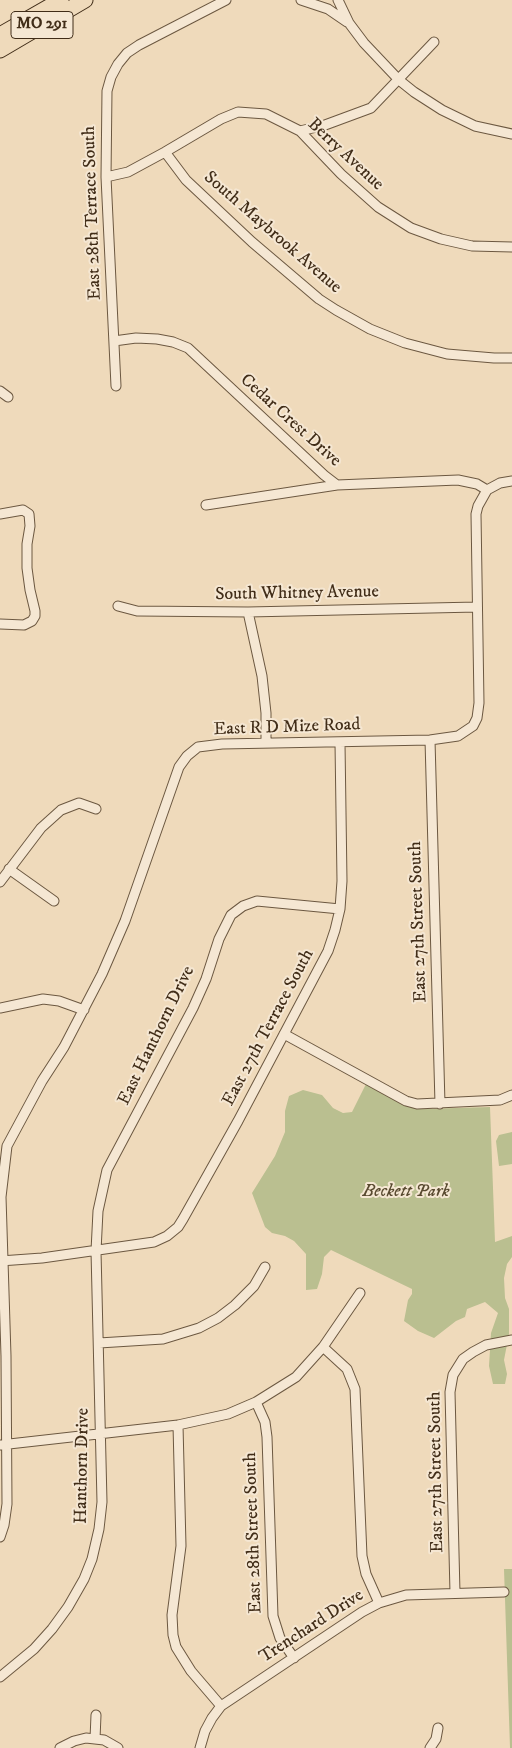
<!DOCTYPE html>
<html>
<head>
<meta charset="utf-8">
<style>
  body { margin:0 }
  canvas { display:block; background:#efdabb }
</style>
</head>
<body>
<canvas width="512" height="1748"></canvas>
<script>
const ctx = document.querySelector('canvas').getContext('2d');
ctx.lineJoin = 'round';
function fillPath(path, color) {
  ctx.fillStyle = color;
  ctx.fill(path, 'evenodd');
}
function poly(rows) {
  const path = new Path2D();
  for (const r of rows) {
    path.moveTo(r[0], r[1]);
    for (let i = 2; i < r.length; i += 2) path.lineTo(r[i], r[i + 1]);
  }
  return path;
}
function stroke(path, color, width, dash) {
  ctx.strokeStyle = color;
  ctx.lineWidth = width;
  ctx.lineCap = dash ? 'butt' : 'round';
  ctx.setLineDash(dash || []);
  ctx.stroke(path);
}
function drawText(font, color, halo, rows, align = 'center') {
  ctx.font = font + ' "IM FELL DW Pica",serif';
  ctx.lineWidth = 4;
  ctx.setLineDash([]);
  ctx.textBaseline = 'middle';
  ctx.strokeStyle = halo;
  ctx.fillStyle = color;
  for (const [text, x, y, turn = 0] of rows) {
    ctx.save();
    ctx.translate(x, y);
    ctx.rotate((+turn || 0) * Math.PI / 180);
    ctx.textAlign = isNaN(turn) ? turn : align;
    if (halo) ctx.strokeText(text, 0, 0);
    ctx.fillText(text, 0, 0);
    ctx.restore();
  }
}
fillPath(poly([
  [366,1084,411,1106,422,1109,490,1107,495,1242,512,1236,512,1257,507,1264,504,1278,505,1298,509,1309,509,1334,504,1360,507,1374,505,1384,493,1384,489,1366,491,1333,498,1313,485,1302,467,1309,465,1317,456,1321,434,1338,418,1331,404,1321,408,1300,412,1294,412,1289,331,1250,324,1257,322,1274,317,1289,306,1290,306,1254,294,1241,285,1236,272,1233,265,1227,252,1193,275,1156,285,1132,285,1111,289,1096,303,1090,322,1095,333,1108,343,1113,352,1112],
  [512,1132,512,1164,499,1166,496,1141,499,1135],
  [504,1569,512,1569,512,1748,510,1748]
]), '#babf90');
const street = poly([
  [301,0,328,9,347,22],
  [338,0,349,23,364,43,399,80,414,92,442,110,475,126,512,134],
  [300,131,325,125,371,108,434,42],
  [165,152,186,180,252,242,319,299,336,310,370,329,405,343,447,354,494,358,512,358],
  [106,177,128,172,165,152,221,119,238,112,266,114,300,131,341,174,378,207,411,228,441,239,472,246,512,247],
  [114,341,136,338,157,339,173,342,188,348,324,475,337,485],
  [116,386,106,177,107,91,111,77,118,64,127,53,139,45,226,0],
  [0,391,8,397],
  [206,505,337,485,458,480,477,484,487,490],
  [0,514,23,510,29,514,30,526,27,544,27,568,30,590,35,611,35,616,32,621,24,625,0,624],
  [118,606,137,611,248,612,477,607],
  [248,612,262,676,266,713,266,743],
  [430,740,440,1104],
  [9,869,54,901],
  [0,882,41,828,61,810,79,803,96,809],
  [0,1008,43,999,59,1001,84,1010],
  [284,1034,406,1101,417,1104,500,1100,512,1095],
  [0,1261,42,1258,154,1242,167,1236,178,1227,183,1219,238,1121,328,951,335,930,340,909,342,881,340,743],
  [99,1343,163,1339,199,1328,218,1318,235,1305,254,1286,265,1267],
  [323,1347,347,1369,355,1389,362,1556,366,1574,379,1603],
  [256,1402,265,1422,267,1437,273,1616,280,1638,294,1658],
  [178,1425,181,1546,172,1615,173,1635,176,1647,191,1671,221,1706],
  [0,1445,178,1425,228,1414,256,1402,296,1377,323,1347,360,1293],
  [0,1537,4,1525,7,1504,6,1356,1,1197,7,1146,42,1081,64,1047,102,974,125,921,179,767,187,756,198,747,222,744,430,740,458,736,473,726,477,718,479,703,476,514,478,506,487,490,500,483,512,481],
  [455,1593,450,1392,453,1375,463,1359,473,1352,486,1345,512,1340],
  [0,1677,34,1649,52,1629,68,1607,84,1579,92,1559,99,1529,102,1502,96,1251,98,1211,107,1170,193,1008,206,979,219,939,231,915,243,906,257,901,340,909],
  [95,1739,96,1715],
  [60,1748,74,1741,86,1738,104,1740,118,1748],
  [200,1748,205,1731,212,1718,221,1706,362,1612,379,1603,406,1595,504,1592],
  [430,1748,436,1739,438,1728]
]);
const highway = poly([
  [0,35,61,0],
  [0,50,85,0]
]);
stroke(street, '#6c5841', 11);
stroke(highway, '#412d18', 17);
stroke(street, '#f5e7d3', 9);
stroke(highway, '#efdabb', 15);
for (const [x, y, w] of [
  [42,25,62]
]) {
  const box = new Path2D();
  box.roundRect(x - w / 2, y - 13.5, w, 27, 4);
  ctx.fillStyle = '#f5e7d3';
  ctx.fill(box);
  stroke(box, '#412d18', 1);
}
drawText('bold 16px', '#412d18', null, [
  ["MO 291",42,25]
]);
drawText('18px', '#412d18', '#f5e7d3', [
  ["Berry Avenue",345,155,43],
  ["East 28th Terrace South",93,213,-92],
  ["South Maybrook Avenue",272,233,41],
  ["Cedar Crest Drive",290,421,42],
  ["South Whitney Avenue",297,594,-1],
  ["East R D Mize Road",287,728,-2],
  ["East 27th Street South",419,922,-92],
  ["East 27th Terrace South",269,1028,-62],
  ["East Hanthorn Drive",157,1036,-64],
  ["Hanthorn Drive",83,1466,-89],
  ["East 27th Street South",437,1472,-91],
  ["East 28th Street South",254,1533,-92],
  ["Trenchard Drive",312,1627,-33]
]);
drawText('italic 18px', '#594a30', '#f5e7d3', [
  ["Beckett Park",406,1192]
]);
</script>
</body>
</html>
